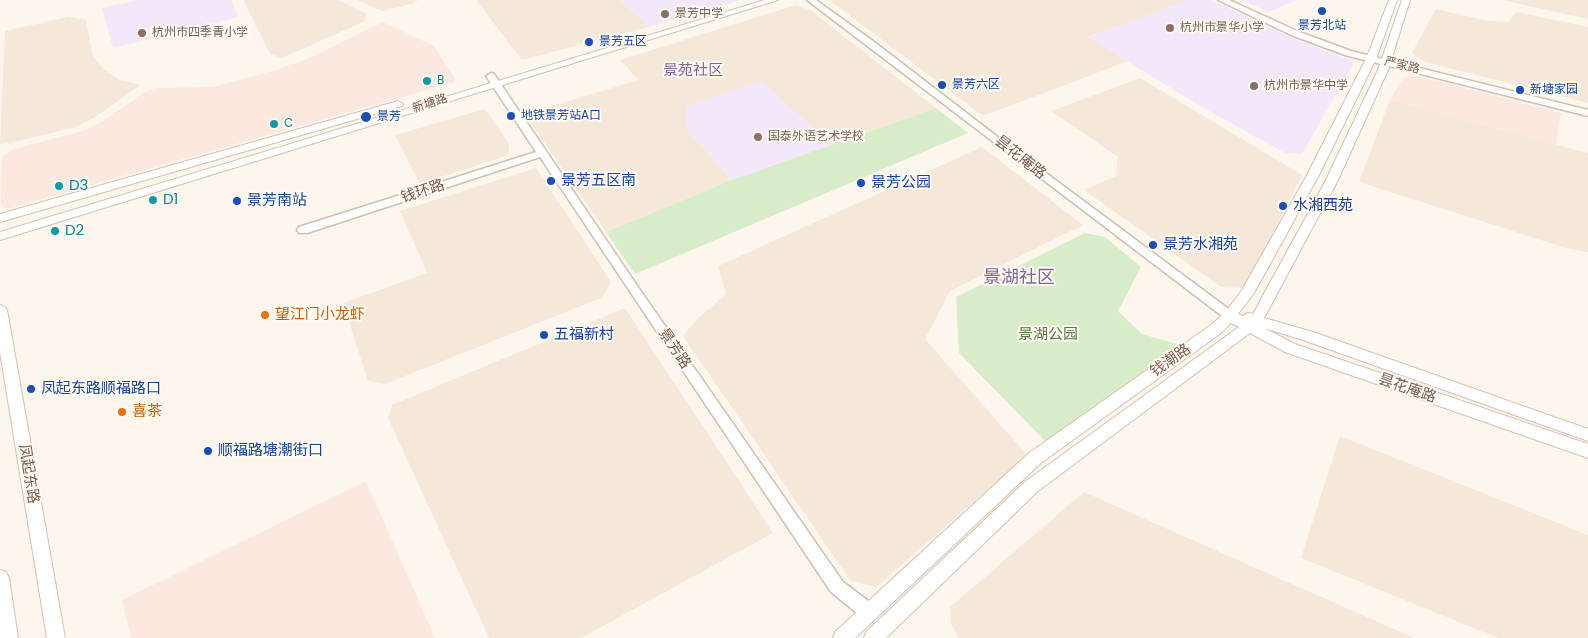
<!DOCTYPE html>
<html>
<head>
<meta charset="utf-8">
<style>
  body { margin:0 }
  canvas { display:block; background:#fdf6ec }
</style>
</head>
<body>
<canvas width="1588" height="638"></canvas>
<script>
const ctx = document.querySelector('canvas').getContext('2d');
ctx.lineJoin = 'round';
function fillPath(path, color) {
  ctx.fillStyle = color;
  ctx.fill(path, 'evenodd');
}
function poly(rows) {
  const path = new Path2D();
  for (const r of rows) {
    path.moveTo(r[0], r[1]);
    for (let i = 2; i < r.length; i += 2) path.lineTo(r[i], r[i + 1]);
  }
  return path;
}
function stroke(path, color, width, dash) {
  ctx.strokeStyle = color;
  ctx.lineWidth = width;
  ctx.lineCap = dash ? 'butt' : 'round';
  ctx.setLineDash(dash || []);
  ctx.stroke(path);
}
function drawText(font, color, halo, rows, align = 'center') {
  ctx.font = font + ' Poppins,"Noto Sans SC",sans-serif';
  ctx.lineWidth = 4;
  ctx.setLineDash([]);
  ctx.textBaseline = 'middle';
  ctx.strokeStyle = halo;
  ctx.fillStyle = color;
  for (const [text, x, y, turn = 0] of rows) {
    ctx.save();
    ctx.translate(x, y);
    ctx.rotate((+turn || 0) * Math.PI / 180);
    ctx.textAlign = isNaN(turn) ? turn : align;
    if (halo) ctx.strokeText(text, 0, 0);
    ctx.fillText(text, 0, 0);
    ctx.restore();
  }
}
fillPath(poly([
  [243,0,338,0,367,14,365,21,282,58,270,54],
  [357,0,418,0,412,4,382,11],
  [476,0,620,0,649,27,522,60],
  [829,0,1190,0,1088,37,1128,61,983,116],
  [1502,0,1588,0,1588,19],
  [796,5,810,10,936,108,831,145,761,81,686,129,732,180,606,232,525,114,639,80,620,60],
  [1436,9,1484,20,1507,22,1517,12,1588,27,1588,103,1429,63,1419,58,1412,53],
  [68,17,86,20,93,57,104,69,120,80,141,85,95,117,76,127,10,143,0,144,5,31],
  [1140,78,1302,175,1245,288,1221,287,1084,190,1116,176,1118,157,1051,111],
  [1390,100,1588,153,1588,252,1569,249,1359,182],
  [485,109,509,144,509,153,506,156,420,184,395,135],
  [982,147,1083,225,950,291,925,339,1027,455,876,587,850,580,683,336,696,320,726,294,718,266],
  [536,168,611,282,601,298,385,384,368,381,343,303,427,273,400,211],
  [625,308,773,533,581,638,489,638,388,418,392,405],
  [1340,436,1588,535,1588,638,1498,638,1301,558],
  [1084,492,1414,638,959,638,951,624,950,607]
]), '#f5e8da');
fillPath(poly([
  [383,22,434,46,455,79,455,82,7,209,1,205,2,157,13,149,83,131,103,121,145,92,156,88,212,87,276,70,307,59],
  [1413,75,1561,113,1556,145,1390,100,1404,77],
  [366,481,435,638,131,638,122,600]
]), '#fde8e0');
fillPath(poly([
  [138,0,231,0,239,17,113,48,102,8],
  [620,0,741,0,649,27],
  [1190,0,1212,0,1292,38,1350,60,1353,64,1302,154,1285,153,1200,106,1088,37],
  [1242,0,1297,0,1268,12],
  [761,81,831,145,732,180,686,129,686,106]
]), '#f3e8fa');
fillPath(poly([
  [936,108,968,133,635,274,606,232,732,180],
  [1085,233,1105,237,1141,267,1118,311,1142,334,1191,348,1049,445,959,353,956,297]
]), '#d8ecc9');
const tertiary = poly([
  [807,0,816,0,873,41,999,138,1234,313,1236,316,1234,319,1226,319,807,0],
  [1218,0,1229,0,1297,31,1351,51,1588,110,1588,116,1345,55,1291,35,1218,0],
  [491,73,494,74,638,287,843,582,875,606,877,612,875,618,869,620,863,618,831,592,540,157,307,233,299,233,297,230,299,227,536,152,486,76,491,73]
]);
const secondary = poly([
  [765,0,778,0,0,240,0,232,765,0],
  [1389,0,1397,0,1376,59,1319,175,1254,293,1238,314,1242,316,1248,313,1253,314,1325,182,1378,70,1402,0,1410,0,1388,70,1337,182,1264,318,1313,332,1588,429,1588,441,1303,340,1264,328,1295,344,1588,444,1588,458,1285,352,1250,333,1038,491,886,638,864,638,866,632,1026,481,1239,327,1231,323,1221,333,1041,463,855,638,833,638,835,632,1029,453,1211,325,1225,313,1242,290,1307,175,1366,59,1389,0],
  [398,101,403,104,402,106,0,222,0,214,398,101],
  [0,305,5,307,7,310,65,638,47,638,0,352,0,305],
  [0,570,6,572,9,578,18,638,0,638,0,570]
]);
stroke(tertiary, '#d1beb0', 3);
stroke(secondary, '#d6c0b0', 2);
fillPath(tertiary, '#fff');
fillPath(secondary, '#fff');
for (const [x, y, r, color] of [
  [1322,11,5,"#1a4fb4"],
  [665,14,5,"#8d6e63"],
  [1170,28,5,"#8d6e63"],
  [142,33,5,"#8d6e63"],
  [589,42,5,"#1a4fb4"],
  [427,81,5,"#0f9aa8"],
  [942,85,5,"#1a4fb4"],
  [1254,86,5,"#8d6e63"],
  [1520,90,5,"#1a4fb4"],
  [511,116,5,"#1a4fb4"],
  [366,117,6,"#1a4fb4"],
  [274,124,5,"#0f9aa8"],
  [758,137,5,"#8d6e63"],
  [551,181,5,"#1a4fb4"],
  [861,183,5,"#1a4fb4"],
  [59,186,5,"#0f9aa8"],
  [153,200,5,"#0f9aa8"],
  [237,201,5,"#1a4fb4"],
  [1283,206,5,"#1a4fb4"],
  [55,231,5,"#0f9aa8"],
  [1153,245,5,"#1a4fb4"],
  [265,315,5,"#e8710a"],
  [544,335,5,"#1a4fb4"],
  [31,389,5,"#1a4fb4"],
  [122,412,5,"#e8710a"],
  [208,451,5,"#1a4fb4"]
]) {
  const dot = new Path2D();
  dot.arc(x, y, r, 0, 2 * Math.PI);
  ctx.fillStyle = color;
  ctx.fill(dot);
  stroke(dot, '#fffaf3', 2);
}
drawText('12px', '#785e54', '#fffaf3', [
  ["景芳中学",675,14],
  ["杭州市景华小学",1180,28],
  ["杭州市四季青小学",152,33],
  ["杭州市景华中学",1264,86],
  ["国泰外语艺术学校",768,137]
], 'left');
drawText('12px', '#164399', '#fffaf3', [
  ["景芳北站",1322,26,"center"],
  ["景芳五区",599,42],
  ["景芳六区",952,85],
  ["新塘家园",1530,90],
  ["地铁景芳站A口",521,116],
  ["景芳",377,117]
], 'left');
drawText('12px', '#7a5c4d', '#fffaf3', [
  ["严家路",1402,66,14],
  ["新塘路",430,104,-18]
]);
drawText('12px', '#0d838f', '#fffaf3', [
  ["B",437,81],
  ["C",284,124]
], 'left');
drawText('15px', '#846695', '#fffaf3', [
  ["景苑社区",693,71]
]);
drawText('15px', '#7a5c4d', '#fffaf3', [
  ["昙花庵路",1020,158,38],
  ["钱环路",423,192,-18],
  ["景芳路",674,349,56],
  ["钱潮路",1171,361,-35],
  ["昙花庵路",1407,389,19],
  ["凤起东路",28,474,81]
]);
drawText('15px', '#164399', '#fffaf3', [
  ["景芳五区南",561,181],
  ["景芳公园",871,183],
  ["景芳南站",247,201],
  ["水湘西苑",1293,206],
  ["景芳水湘苑",1163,245],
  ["五福新村",554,335],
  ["凤起东路顺福路口",41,389],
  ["顺福路塘潮街口",218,451]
], 'left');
drawText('15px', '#0d838f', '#fffaf3', [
  ["D3",69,186],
  ["D1",163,200],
  ["D2",65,231]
], 'left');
drawText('15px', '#c56008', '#fffaf3', [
  ["望江门小龙虾",275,315],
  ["喜茶",132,412]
], 'left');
drawText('15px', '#537a41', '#fffaf3', [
  ["景湖公园",1048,335]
]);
drawText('18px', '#846695', '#fffaf3', [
  ["景湖社区",1019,278]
]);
</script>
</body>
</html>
